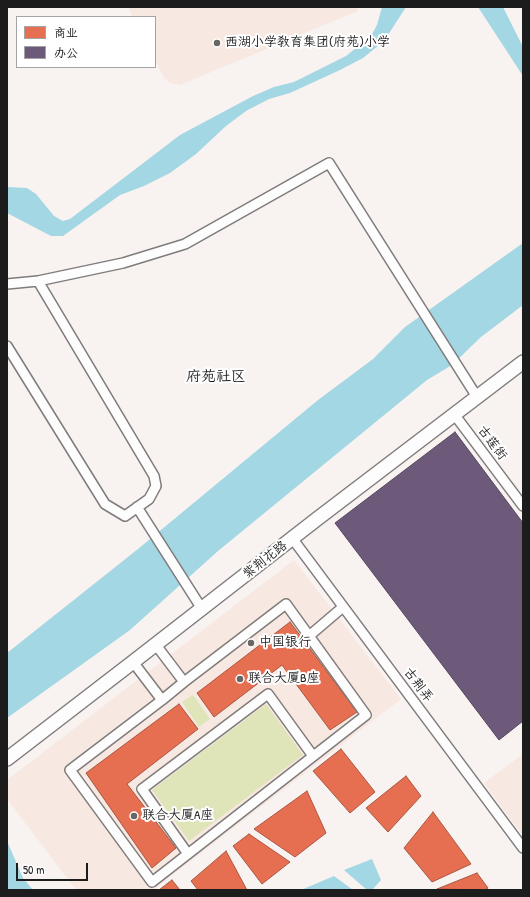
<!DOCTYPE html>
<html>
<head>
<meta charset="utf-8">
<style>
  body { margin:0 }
  #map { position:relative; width:530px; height:897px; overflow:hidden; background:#f8f2f0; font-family:"Patrick Hand","LXGW WenKai TC",sans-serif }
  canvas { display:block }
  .frame { position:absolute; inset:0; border:8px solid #1c1c1c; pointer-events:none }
  .legend { position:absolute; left:16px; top:16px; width:140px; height:52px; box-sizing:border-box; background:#fff; border:1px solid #a4a4a4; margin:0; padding:5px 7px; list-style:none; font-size:12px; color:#1c1c1c }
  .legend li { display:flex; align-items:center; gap:8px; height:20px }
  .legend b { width:20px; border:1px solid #a4a4a4 }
  .scale { position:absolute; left:16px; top:863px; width:72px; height:18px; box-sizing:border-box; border:2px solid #1c1c1c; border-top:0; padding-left:5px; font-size:12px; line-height:14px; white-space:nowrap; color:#1c1c1c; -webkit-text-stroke:3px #fff; paint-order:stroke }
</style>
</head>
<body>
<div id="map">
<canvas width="530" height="897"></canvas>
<div class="frame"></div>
<ul class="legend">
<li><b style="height:11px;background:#e76f51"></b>商业</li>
<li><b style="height:11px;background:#6d597a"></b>办公</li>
</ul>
<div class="scale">50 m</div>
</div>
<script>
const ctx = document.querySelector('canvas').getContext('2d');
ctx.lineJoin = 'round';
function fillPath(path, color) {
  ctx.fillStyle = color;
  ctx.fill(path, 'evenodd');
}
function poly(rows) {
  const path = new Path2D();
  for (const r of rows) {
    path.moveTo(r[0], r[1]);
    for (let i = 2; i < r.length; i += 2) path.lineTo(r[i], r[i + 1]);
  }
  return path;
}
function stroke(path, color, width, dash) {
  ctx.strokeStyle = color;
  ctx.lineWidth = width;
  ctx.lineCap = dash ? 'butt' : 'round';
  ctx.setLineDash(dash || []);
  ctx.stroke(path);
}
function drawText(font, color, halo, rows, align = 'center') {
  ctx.font = font + ' "Patrick Hand","LXGW WenKai TC",sans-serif';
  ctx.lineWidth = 4;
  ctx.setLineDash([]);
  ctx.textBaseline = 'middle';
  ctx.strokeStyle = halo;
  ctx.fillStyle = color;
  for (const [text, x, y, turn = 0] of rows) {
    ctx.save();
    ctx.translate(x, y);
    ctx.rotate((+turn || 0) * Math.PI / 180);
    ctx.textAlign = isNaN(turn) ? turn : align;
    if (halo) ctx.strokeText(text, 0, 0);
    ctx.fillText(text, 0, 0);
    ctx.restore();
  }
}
fillPath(poly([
  [128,7,356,7,358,11,180,85,170,83,163,76,155,60,155,17,133,17],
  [294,560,401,699,153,890,76,890,7,799,7,780],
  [523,754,523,836,484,783]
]), '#f8e8e2');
fillPath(poly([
  [193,695,210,719,199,727,182,702],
  [266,704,303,755,189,841,152,790]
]), '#dfe4b9');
fillPath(poly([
  [382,7,406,7,384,41,363,58,340,70,290,93,269,99,246,111,226,126,196,154,170,173,144,186,120,195,63,236,51,236,7,213,7,187,27,188,36,194,54,216,63,221,70,219,180,135,253,96,274,87,294,82,346,56,371,36,377,25],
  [478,7,503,7,523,47,523,76],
  [523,243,523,305,481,337,452,365,427,380,218,551,130,630,7,718,7,653,138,549,318,400,373,359,405,327],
  [7,841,23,878,33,890,7,890],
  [372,859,381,880,372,890,367,890,344,870],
  [334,876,353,890,301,890]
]), '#a3d7e4');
const shops = poly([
  [290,622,357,712,330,730,282,665,214,717,197,693,290,622],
  [179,704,198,729,127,784,176,848,152,868,86,773,179,704],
  [341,749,375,792,350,813,313,771,341,749],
  [406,776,421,796,388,832,366,808,406,776],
  [307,791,326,833,295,857,254,829,307,791],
  [433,812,471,864,432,882,404,848,433,812],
  [249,834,290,862,262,884,233,846,249,834],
  [226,851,247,890,198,890,191,881,226,851],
  [477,873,488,888,485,890,437,889,477,873],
  [172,880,180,890,159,890,172,880]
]);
fillPath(shops, '#e76f51');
stroke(shops, '#aa5641', 1);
const offices = poly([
  [455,432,523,523,523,721,499,740,335,523,455,432]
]);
fillPath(offices, '#6d597a');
stroke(offices, '#55475e', 1);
const street = poly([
  [38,281,123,263,185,244,329,163,477,397],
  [7,284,38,281,154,476,156,486,149,499,125,516,105,504,7,346],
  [454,414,523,506],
  [137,507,202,609],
  [292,538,523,848],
  [309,636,343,607],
  [133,662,162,700,70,770,152,882,366,715,286,604,184,682,156,645],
  [162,700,184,682],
  [188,854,142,789,268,694,313,756]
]);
const secondary = poly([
  [7,759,133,662,317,519,523,362]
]);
stroke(street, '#7f7c7b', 12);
stroke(secondary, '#7f7c7b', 16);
stroke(street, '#fefdfd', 9);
stroke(secondary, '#fefdfd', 13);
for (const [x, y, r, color] of [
  [217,43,4,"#696766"],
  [251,643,4,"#696766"],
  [240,679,4,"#696766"],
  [134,816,4,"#696766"]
]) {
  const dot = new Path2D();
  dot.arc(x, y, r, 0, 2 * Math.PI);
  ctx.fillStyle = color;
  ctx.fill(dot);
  stroke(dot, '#fff', 1.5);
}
drawText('13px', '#1c1c1c', '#fff', [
  ["西湖小学教育集团(府苑)小学",225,43],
  ["中国银行",259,643],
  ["联合大厦B座",248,679],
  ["联合大厦A座",142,816]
], 'left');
drawText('13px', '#1c1c1c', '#fff', [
  ["古莲街",492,443,53],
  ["紫荆花路",265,560,-38],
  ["古荆弄",418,685,53]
]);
drawText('15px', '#1c1c1c', '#fff', [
  ["府苑社区",216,377]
]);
</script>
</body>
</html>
